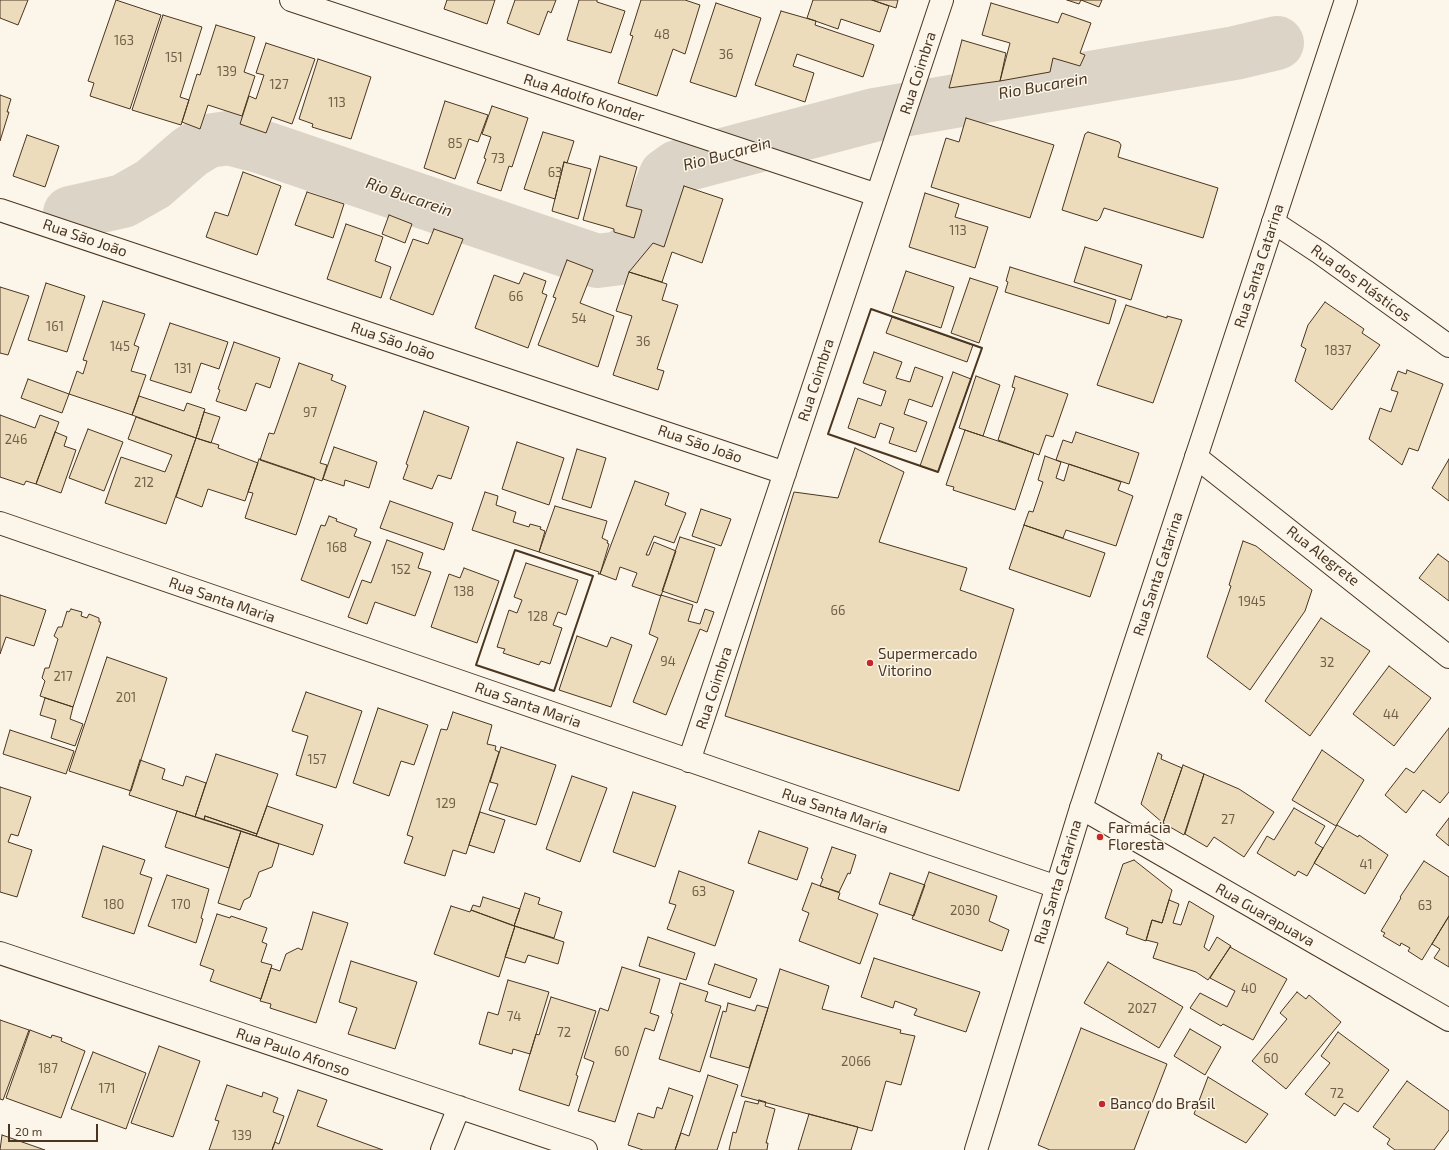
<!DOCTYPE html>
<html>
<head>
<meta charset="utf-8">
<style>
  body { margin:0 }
  #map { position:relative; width:1449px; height:1150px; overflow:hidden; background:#fbf6e9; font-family:"Exo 2",sans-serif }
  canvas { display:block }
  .scale { position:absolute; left:8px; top:1124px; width:90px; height:18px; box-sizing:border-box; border:2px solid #4a3520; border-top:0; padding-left:5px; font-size:12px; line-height:14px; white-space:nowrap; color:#4a3520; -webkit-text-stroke:3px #fbf6e9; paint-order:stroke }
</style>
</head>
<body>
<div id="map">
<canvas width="1449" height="1150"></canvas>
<div class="scale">20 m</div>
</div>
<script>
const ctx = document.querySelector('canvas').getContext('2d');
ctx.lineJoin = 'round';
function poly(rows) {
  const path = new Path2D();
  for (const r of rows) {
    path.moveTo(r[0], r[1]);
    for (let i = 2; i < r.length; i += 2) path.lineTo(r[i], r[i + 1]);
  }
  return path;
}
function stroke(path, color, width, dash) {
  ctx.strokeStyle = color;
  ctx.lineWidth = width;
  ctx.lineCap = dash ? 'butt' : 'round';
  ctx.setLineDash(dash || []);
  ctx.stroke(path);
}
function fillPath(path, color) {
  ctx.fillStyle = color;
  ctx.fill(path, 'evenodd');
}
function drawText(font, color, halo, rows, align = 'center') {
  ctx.font = font + ' "Exo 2",sans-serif';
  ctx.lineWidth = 3;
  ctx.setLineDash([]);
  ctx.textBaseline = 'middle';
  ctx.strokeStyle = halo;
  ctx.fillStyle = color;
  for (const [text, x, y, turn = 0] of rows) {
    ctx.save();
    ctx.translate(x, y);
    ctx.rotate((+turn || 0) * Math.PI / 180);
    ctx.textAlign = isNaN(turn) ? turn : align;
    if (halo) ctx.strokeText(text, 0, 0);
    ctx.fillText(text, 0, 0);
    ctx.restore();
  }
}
stroke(poly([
  [70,213,123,201,153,184,190,152,208,141,228,138,262,147,597,261,621,258,639,243,666,175,677,167,874,115,1235,53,1277,43]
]), '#dcd4c6', 54);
const building = poly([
  [0,0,28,0,18,25,0,18,0,0],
  [116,0,161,15,130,109,90,96,94,83,88,81,116,0],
  [447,0,495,0,487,24,444,9,447,0],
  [515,0,556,0,551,13,548,11,539,35,507,23,515,0],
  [579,0,597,0,597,2,625,11,611,53,567,40,579,0],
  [641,0,685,0,700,5,685,54,673,49,657,96,618,83,633,36,630,35,641,0],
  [813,0,872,0,889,6,880,32,841,19,838,29,807,18,813,0],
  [872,0,898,0,896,8,872,0],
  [1067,0,1102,0,1099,7,1081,0,1079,4,1067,0],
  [716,3,761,18,736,97,690,82,716,3],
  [991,3,1058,23,1062,13,1091,23,1080,53,1085,55,1080,66,1053,58,1050,72,1000,81,1010,43,982,35,991,3],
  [781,11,816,21,815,25,874,45,863,77,797,54,793,66,814,73,805,102,755,85,781,11],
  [163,15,202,27,180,97,189,100,181,125,132,110,163,15],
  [216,25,255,37,244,72,255,76,242,116,208,105,200,129,182,122,197,74,200,75,216,25],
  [962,40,1006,53,1000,81,949,88,962,40],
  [266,43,315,59,292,124,272,117,266,133,240,124,249,96,256,99,264,75,256,73,266,43],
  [318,59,371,77,351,139,312,127,313,124,299,119,318,59],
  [0,95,11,99,7,112,9,112,0,141,0,95],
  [445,101,488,115,478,142,469,139,455,179,424,168,445,101],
  [492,106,528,118,512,167,509,166,501,191,477,183,486,159,484,158,491,137,482,134,492,106],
  [966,118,1054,145,1030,218,931,187,946,138,959,142,966,118],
  [543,132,574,141,567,163,564,162,555,199,524,189,543,132],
  [1088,132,1119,142,1121,145,1118,157,1218,188,1203,238,1104,208,1100,218,1097,221,1062,210,1085,134,1088,132],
  [27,135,59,146,45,187,13,176,27,135],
  [600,156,637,167,626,206,642,210,634,238,614,232,614,229,583,220,600,156],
  [564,162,591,169,578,219,552,211,564,162],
  [243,172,281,186,257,255,206,237,215,212,228,216,243,172],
  [684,186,723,199,702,263,672,252,662,282,629,272,653,243,664,247,684,186],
  [307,192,344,204,333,238,295,225,307,192],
  [925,193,959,204,955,217,988,227,975,268,909,247,925,193],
  [389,215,412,224,405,243,382,234,389,215],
  [346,224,383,237,375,261,391,267,381,298,327,279,346,224],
  [434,229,463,239,433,315,390,299,413,239,428,244,434,229],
  [1085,247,1142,265,1131,300,1074,282,1085,247],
  [567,260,593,270,580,303,614,316,598,367,538,345,556,298,553,297,567,260],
  [1010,267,1116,300,1109,324,1005,292,1008,282,1006,281,1010,267],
  [906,271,954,287,941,328,892,312,906,271],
  [629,272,667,284,662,300,678,305,657,369,664,371,658,390,613,375,632,316,616,311,629,272],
  [524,273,546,281,542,293,547,295,528,348,475,328,494,275,519,284,524,273],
  [970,278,998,287,979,343,951,333,970,278],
  [46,283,85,296,67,352,28,340,46,283],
  [0,287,29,296,8,355,0,353,0,287],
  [103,301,145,314,134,345,139,347,131,371,146,375,132,415,69,394,77,371,83,374,87,361,83,360,103,301],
  [1325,302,1364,329,1362,333,1380,345,1332,410,1295,381,1306,349,1301,346,1308,325,1325,302],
  [1126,305,1167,318,1167,316,1182,320,1153,403,1097,385,1126,305],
  [892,317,973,345,967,362,886,333,892,317],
  [170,323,228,342,219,369,201,363,191,393,150,380,170,323],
  [234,342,280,358,270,388,256,383,246,411,216,401,220,390,218,389,234,342],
  [874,352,902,362,896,378,910,382,915,367,943,377,932,407,909,399,904,414,927,422,916,452,889,443,894,428,880,423,875,438,848,428,858,398,881,406,886,391,863,383,874,352],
  [299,363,333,375,331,380,346,386,320,463,327,465,322,481,260,460,269,433,274,434,299,363],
  [1407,370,1443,384,1418,451,1409,448,1402,465,1369,439,1380,408,1391,412,1398,392,1391,390,1398,371,1406,374,1407,370],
  [953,372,971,379,938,472,920,466,953,372],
  [976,376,1000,385,983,436,959,428,976,376],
  [1015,376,1068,394,1053,437,1046,435,1039,455,998,440,1015,388,1012,387,1015,376],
  [28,379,69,394,62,413,21,398,28,379],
  [139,396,184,411,187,403,205,409,196,438,132,415,139,396],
  [424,411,469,427,451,479,438,475,432,489,403,479,408,465,406,464,424,411],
  [204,412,220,417,211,443,196,438,204,412],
  [0,415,35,428,40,415,59,422,36,484,26,481,24,485,0,477,0,415],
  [136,417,196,438,166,524,105,503,121,457,165,472,172,455,128,439,136,417],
  [88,429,123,442,104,491,69,478,88,429],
  [965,430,1034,453,1015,510,953,490,954,487,946,485,965,430],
  [55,432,67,437,64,446,76,450,61,493,36,484,55,432],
  [1076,432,1139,453,1129,484,1056,460,1063,440,1072,443,1076,432],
  [196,438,219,445,218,448,258,463,245,501,208,489,202,507,176,497,196,438],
  [517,442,564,458,549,505,502,489,517,442],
  [334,447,377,462,369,488,345,480,344,486,323,479,334,447],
  [855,448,904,472,879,542,967,568,960,590,1014,609,959,791,725,716,794,492,838,498,855,448],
  [577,449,606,458,591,508,562,499,577,449],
  [1045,456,1061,462,1056,478,1064,481,1069,464,1121,482,1118,490,1133,496,1116,546,1066,530,1063,538,1024,525,1029,511,1033,512,1043,482,1038,480,1045,456],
  [259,459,315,478,296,535,245,518,253,493,248,492,259,459],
  [1449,459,1449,501,1432,488,1449,459],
  [635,481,669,493,665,505,686,513,674,543,654,536,646,555,649,555,654,542,676,551,661,596,632,586,637,573,620,567,616,580,600,574,635,481],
  [485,492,498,496,496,505,516,512,513,522,529,527,530,524,541,527,540,529,545,531,539,552,472,530,485,492],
  [390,501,453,523,444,550,380,528,390,501],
  [555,506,607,521,602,538,608,541,607,543,609,544,600,574,598,574,599,572,539,552,555,506],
  [701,509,731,519,721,546,692,536,701,509],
  [329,516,337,519,336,521,357,529,354,536,371,542,349,598,301,580,321,525,325,526,329,516],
  [1024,525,1105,553,1090,597,1009,569,1024,525],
  [680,537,715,548,697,603,662,591,680,537],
  [387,540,423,553,418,568,431,572,415,616,375,602,367,624,348,617,362,580,371,583,387,540],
  [1243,541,1256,546,1312,590,1305,611,1250,690,1207,657,1231,586,1229,585,1243,541],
  [1438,554,1449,562,1449,601,1419,578,1438,554],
  [526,563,578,580,566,615,558,612,553,625,562,628,550,664,541,661,539,665,503,653,505,649,497,647,509,610,517,613,522,600,514,597,526,563],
  [464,568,499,581,477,643,431,627,449,574,460,578,464,568],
  [0,595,46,610,34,646,6,637,0,654,0,595],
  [661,595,693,605,688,621,700,624,705,609,714,612,707,632,700,629,666,715,633,702,658,638,649,634,661,595],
  [71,609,82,612,81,616,87,618,89,614,99,618,99,622,101,622,73,707,40,696,45,681,42,678,45,668,49,668,58,639,54,636,58,627,62,627,67,611,69,612,71,609],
  [1321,618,1370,651,1310,736,1265,701,1321,618],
  [577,636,607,647,611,637,632,645,611,707,559,690,577,636],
  [107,657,167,678,131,791,69,771,107,657],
  [1389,666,1431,698,1394,746,1353,714,1389,666],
  [306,692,362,711,336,788,296,775,308,736,292,731,306,692],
  [45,698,73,707,70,719,83,724,75,746,51,738,56,720,40,715,45,698],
  [378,708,428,725,414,765,401,761,389,796,353,783,378,708],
  [453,712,492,725,487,744,496,746,495,750,499,752,466,854,453,850,445,876,404,863,413,837,407,835,441,729,447,730,453,712],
  [1449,728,1449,792,1440,803,1423,790,1406,813,1385,795,1406,768,1414,773,1449,728],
  [10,730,74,751,66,774,3,754,10,730],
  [501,747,556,765,536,825,489,810,498,784,490,782,501,747],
  [1322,750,1364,780,1336,826,1292,800,1322,750],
  [1158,753,1162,755,1161,759,1182,768,1163,823,1141,804,1158,753],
  [216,754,278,774,257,834,205,816,204,820,195,817,216,754],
  [140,760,165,769,162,779,183,786,186,776,206,783,195,817,129,795,140,760],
  [1183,765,1204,774,1184,835,1163,823,1183,765],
  [1204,774,1239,789,1274,812,1244,857,1214,837,1207,847,1185,834,1204,774],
  [572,776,607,788,580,862,546,849,572,776],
  [0,787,31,797,18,836,11,834,8,842,32,850,17,897,0,892,0,787],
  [633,792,676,806,655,867,613,852,633,792],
  [267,806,323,825,313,855,256,836,267,806],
  [1294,808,1325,826,1315,843,1323,848,1307,876,1298,871,1295,876,1257,853,1267,836,1274,840,1294,808],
  [177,811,241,831,229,868,165,847,177,811],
  [480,812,505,820,494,853,469,845,480,812],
  [205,816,257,834,256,836,204,820,205,816],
  [1449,818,1449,846,1436,835,1449,818],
  [1337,825,1358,837,1359,835,1388,855,1365,894,1314,863,1337,825],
  [241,831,279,844,272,867,259,872,250,897,244,900,240,910,218,903,241,831],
  [759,831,808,848,797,880,748,863,759,831],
  [103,846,145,860,140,874,152,878,134,934,82,917,103,846],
  [832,847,856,855,850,874,848,873,839,892,820,886,823,879,821,878,832,847],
  [1134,860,1172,890,1162,923,1152,920,1146,941,1126,934,1128,928,1105,918,1123,864,1134,860],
  [1424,861,1449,877,1449,916,1422,960,1408,951,1410,948,1401,943,1400,946,1383,936,1385,933,1381,931,1401,898,1400,897,1424,861],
  [679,871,734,891,715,946,667,929,676,905,669,903,679,871],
  [929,872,997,896,989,921,1009,930,1002,951,912,919,929,872],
  [890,873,925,885,914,916,879,904,890,873],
  [167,875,209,889,201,918,203,919,196,943,148,926,167,875],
  [812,883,840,893,838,899,878,914,860,964,799,941,809,913,802,910,812,883],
  [525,893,540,898,538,904,562,912,554,938,514,926,525,893],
  [483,897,520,909,514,926,471,910,473,905,480,907,483,897],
  [1169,900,1179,904,1173,923,1181,925,1189,901,1214,916,1204,947,1209,951,1217,937,1231,946,1208,980,1196,972,1153,958,1158,943,1146,940,1152,920,1162,923,1169,900],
  [451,906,470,912,471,910,515,926,499,977,434,954,451,906],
  [313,912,348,923,316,1023,270,1008,271,1004,260,1001,271,968,280,971,286,954,298,948,302,950,313,912],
  [217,914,230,918,231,916,267,928,262,942,267,944,261,962,272,965,261,999,210,981,214,970,200,965,217,914],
  [1449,916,1449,967,1434,958,1440,949,1432,944,1449,916],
  [515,926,564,942,558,964,528,955,525,963,505,957,515,926],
  [648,937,695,953,686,980,639,966,648,937],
  [1230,947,1287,979,1253,1040,1223,1024,1221,1026,1190,1008,1200,993,1227,1007,1235,991,1210,978,1230,947],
  [874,958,980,992,966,1032,914,1015,917,1009,895,1001,893,1008,861,997,874,958],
  [351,961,417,982,395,1049,348,1034,357,1008,339,1002,351,961],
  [1108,962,1183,1007,1159,1048,1084,1003,1108,962],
  [715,964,757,979,750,998,708,984,715,964],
  [622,967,660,979,650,1013,659,1016,654,1031,645,1028,615,1122,578,1111,594,1062,584,1058,600,1008,608,1011,622,967],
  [780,969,829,986,822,1009,901,1030,900,1033,915,1036,901,1085,886,1081,872,1131,741,1096,780,969],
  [508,980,549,992,530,1054,513,1049,512,1054,479,1044,488,1012,498,1015,508,980],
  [680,983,708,992,705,1001,721,1006,700,1072,659,1059,673,1014,671,1013,680,983],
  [1297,992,1306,999,1309,995,1341,1022,1286,1089,1252,1061,1287,1019,1280,1013,1297,992],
  [551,997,596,1011,576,1075,578,1076,569,1106,519,1090,536,1034,539,1035,551,997],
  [728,1003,755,1011,757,1005,768,1008,749,1068,710,1057,723,1011,726,1012,728,1003],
  [0,1020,29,1030,3,1100,0,1099,0,1020],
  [1081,1028,1167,1064,1134,1150,1050,1150,1038,1145,1081,1028],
  [1190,1029,1221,1047,1205,1075,1174,1056,1190,1029],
  [30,1030,51,1038,52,1035,62,1038,61,1041,85,1051,61,1118,6,1098,30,1030],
  [1338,1032,1389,1070,1358,1112,1344,1103,1335,1116,1305,1094,1330,1063,1321,1056,1338,1032],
  [159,1046,200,1061,173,1137,131,1123,159,1046],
  [93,1052,146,1073,126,1129,71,1109,93,1052],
  [708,1075,738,1085,717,1150,675,1150,681,1133,689,1136,708,1075],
  [1208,1077,1268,1114,1246,1143,1194,1114,1208,1077],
  [1407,1081,1449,1111,1449,1130,1434,1150,1395,1150,1387,1144,1390,1139,1373,1127,1407,1081],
  [227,1085,262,1097,263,1092,278,1098,273,1112,284,1116,272,1150,209,1150,219,1121,215,1120,227,1085],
  [669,1088,693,1096,675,1150,643,1150,628,1145,638,1113,654,1118,657,1107,662,1109,669,1088],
  [298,1090,327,1100,317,1126,383,1150,272,1150,275,1142,279,1144,298,1090],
  [759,1100,766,1102,765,1106,775,1109,766,1143,768,1143,767,1150,729,1150,733,1132,736,1133,745,1101,758,1104,759,1100],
  [809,1114,858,1127,851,1150,798,1150,809,1114],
  [2,1135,45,1150,0,1150,2,1135]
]);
fillPath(building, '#ecdcbc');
stroke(building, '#4a3520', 1);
const minor = poly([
  [291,0,877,195],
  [0,210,785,473],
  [1273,222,1320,253,1449,346],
  [1196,457,1449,657],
  [0,523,1057,887],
  [689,761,942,0],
  [1081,808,1449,1020],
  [0,953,586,1150],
  [442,1150,459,1107]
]);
const major = poly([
  [976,1150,1081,808,1346,0]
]);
stroke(minor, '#4a3520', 24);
stroke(major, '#4a3520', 24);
stroke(minor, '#fbf6e9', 22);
stroke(major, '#fbf6e9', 22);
stroke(poly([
  [871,309,982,348,938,472,828,434,871,309],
  [515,550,593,576,554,691,476,665,515,550]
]), '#4a3520', 2);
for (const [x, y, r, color] of [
  [870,663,4,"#c62828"],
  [1100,837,4,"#c62828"],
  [1102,1104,4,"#c62828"]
]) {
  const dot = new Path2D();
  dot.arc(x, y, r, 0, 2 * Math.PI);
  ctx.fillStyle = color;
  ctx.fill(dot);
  stroke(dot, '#fbf6e9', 1.5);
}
drawText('13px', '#725f47', null, [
  ["48",662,35],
  ["163",124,41],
  ["36",726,55],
  ["151",174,58],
  ["139",227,72],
  ["127",279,85],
  ["113",337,103],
  ["85",455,144],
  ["73",498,159],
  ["63",555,173],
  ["113",958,231],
  ["66",516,297],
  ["54",579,319],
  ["161",55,327],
  ["36",643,342],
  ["145",120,347],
  ["1837",1338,351],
  ["131",183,369],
  ["97",310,413],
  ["246",16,440],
  ["212",144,483],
  ["168",337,548],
  ["152",401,570],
  ["138",464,592],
  ["1945",1252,602],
  ["66",838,611],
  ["128",538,617],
  ["94",668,662],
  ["32",1327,663],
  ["217",63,677],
  ["201",126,698],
  ["44",1391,715],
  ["157",317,760],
  ["129",446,804],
  ["27",1228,820],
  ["41",1366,865],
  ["63",699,892],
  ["180",114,905],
  ["170",181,905],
  ["63",1425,906],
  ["2030",965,911],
  ["40",1249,989],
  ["2027",1142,1009],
  ["74",514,1017],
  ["72",564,1033],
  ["60",622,1052],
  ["60",1271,1059],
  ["2066",856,1062],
  ["187",48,1069],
  ["171",107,1089],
  ["72",1337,1094],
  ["139",242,1136]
]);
drawText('15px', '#4a3520', '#fbf6e9', [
  ["Rua Coimbra",918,73,-72],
  ["Rua Adolfo Konder",584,98,18],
  ["Rua São João",85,238,19],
  ["Rua Santa Catarina",1259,266,-72],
  ["Rua dos Plásticos",1361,283,36],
  ["Rua São João",393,341,19],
  ["Rua Coimbra",816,380,-72],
  ["Rua São João",700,444,19],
  ["Rua Alegrete",1323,556,38],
  ["Rua Santa Catarina",1158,574,-72],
  ["Rua Santa Maria",222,600,19],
  ["Rua Coimbra",714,688,-72],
  ["Rua Santa Maria",528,705,19],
  ["Rua Santa Maria",835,811,19],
  ["Rua Santa Catarina",1058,882,-73],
  ["Rua Guarapuava",1265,915,30],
  ["Rua Paulo Afonso",293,1052,19]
]);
drawText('15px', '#4a3520', '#fbf6e9', [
  ["Supermercado",878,654],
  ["Vitorino",878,671],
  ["Farmácia",1108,828],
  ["Floresta",1108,845],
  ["Banco do Brasil",1110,1104]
], 'left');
drawText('italic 16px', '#4a3520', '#fbf6e9', [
  ["Rio Bucarein",1043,86,-10],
  ["Rio Bucarein",727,154,-15],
  ["Rio Bucarein",409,197,19]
]);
</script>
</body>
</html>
